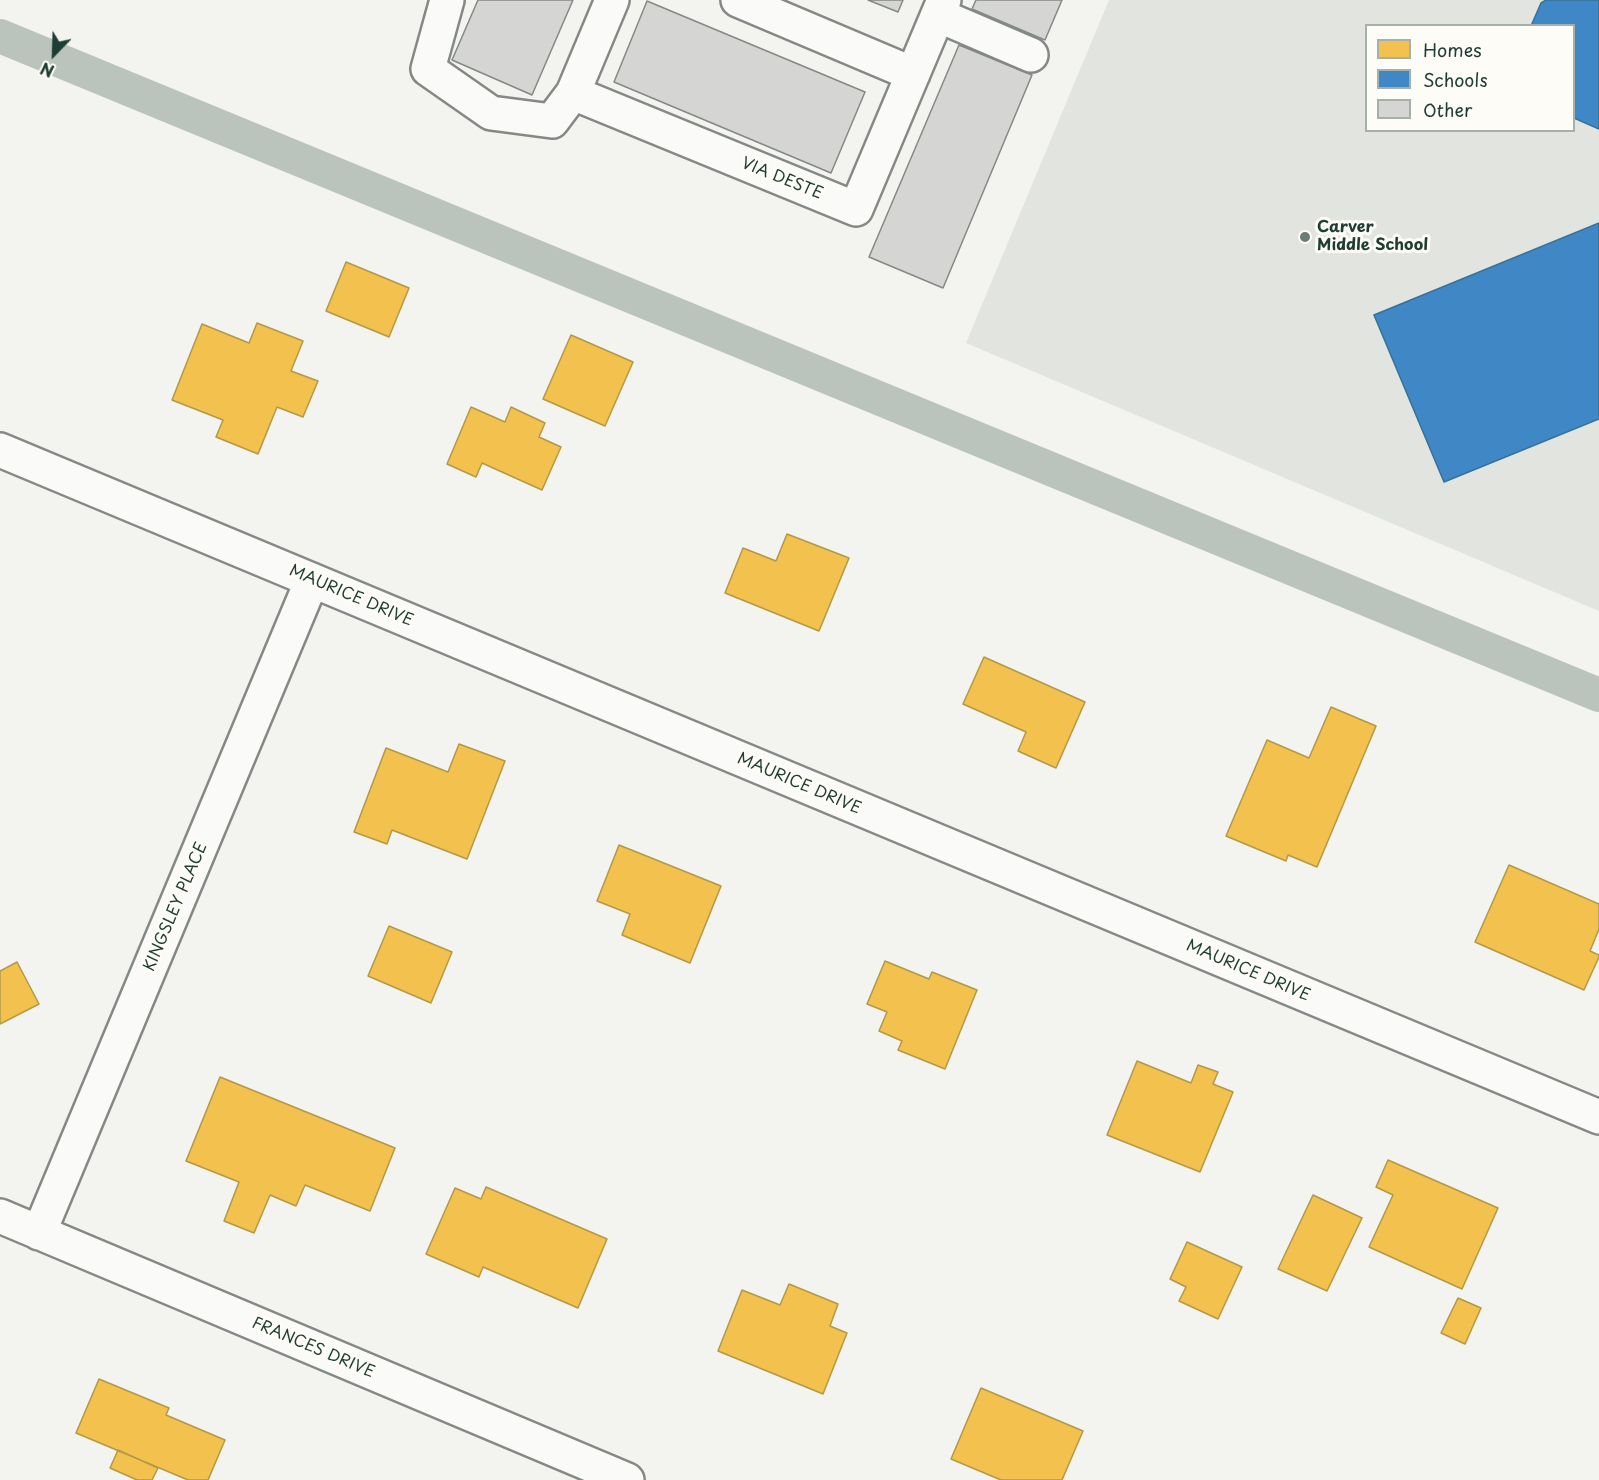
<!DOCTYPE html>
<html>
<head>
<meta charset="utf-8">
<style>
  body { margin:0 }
  #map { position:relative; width:1599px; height:1480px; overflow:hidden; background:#f3f3f0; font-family:"Playpen Sans",sans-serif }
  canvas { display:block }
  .legend { position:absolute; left:1365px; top:24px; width:210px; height:108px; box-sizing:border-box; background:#fdfcf7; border:2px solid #a4b0a9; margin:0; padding:8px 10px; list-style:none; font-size:18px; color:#1f3d34 }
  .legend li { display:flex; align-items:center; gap:12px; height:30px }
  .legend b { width:30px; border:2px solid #a4b0a9 }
  .north { position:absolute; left:24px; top:24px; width:60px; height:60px; -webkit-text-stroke:4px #fdfcf7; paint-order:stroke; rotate:203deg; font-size:16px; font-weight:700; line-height:24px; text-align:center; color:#1f3d34 }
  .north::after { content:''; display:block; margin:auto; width:21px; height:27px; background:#1f3d34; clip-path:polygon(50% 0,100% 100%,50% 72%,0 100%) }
</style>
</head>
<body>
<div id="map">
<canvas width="1599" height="1480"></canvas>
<ul class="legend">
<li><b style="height:16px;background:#f2c14e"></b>Homes</li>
<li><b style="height:16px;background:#3f88c5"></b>Schools</li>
<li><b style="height:16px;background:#d5d6d3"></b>Other</li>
</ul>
<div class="north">N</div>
</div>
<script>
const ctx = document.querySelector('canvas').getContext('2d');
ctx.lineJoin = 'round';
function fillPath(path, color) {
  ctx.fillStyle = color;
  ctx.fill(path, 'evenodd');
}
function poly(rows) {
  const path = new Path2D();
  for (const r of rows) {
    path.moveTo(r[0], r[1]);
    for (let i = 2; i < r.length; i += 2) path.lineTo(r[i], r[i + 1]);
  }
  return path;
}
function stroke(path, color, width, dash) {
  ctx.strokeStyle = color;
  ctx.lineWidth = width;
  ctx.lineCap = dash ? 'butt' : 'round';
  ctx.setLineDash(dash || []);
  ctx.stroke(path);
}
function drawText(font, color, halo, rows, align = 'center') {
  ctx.font = font + ' "Playpen Sans",sans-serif';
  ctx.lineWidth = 6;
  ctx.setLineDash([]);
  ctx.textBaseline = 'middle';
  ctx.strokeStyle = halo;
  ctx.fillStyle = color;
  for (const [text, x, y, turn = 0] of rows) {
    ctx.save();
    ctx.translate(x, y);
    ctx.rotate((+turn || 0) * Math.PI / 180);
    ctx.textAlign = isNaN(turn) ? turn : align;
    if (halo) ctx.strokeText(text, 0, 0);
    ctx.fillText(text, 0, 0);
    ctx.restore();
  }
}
fillPath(poly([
  [1109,0,1599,0,1599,611,966,343],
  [1366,26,1574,26,1574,130,1366,130]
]), '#e2e4e0');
const homes = poly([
  [346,262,409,288,389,337,326,311,346,262],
  [257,323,303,341,291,371,318,381,303,417,277,407,258,454,216,437,223,420,172,400,202,324,249,343,257,323],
  [571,335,633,362,605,426,543,399,571,335],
  [471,407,505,422,511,407,545,423,539,437,561,447,542,490,482,463,476,477,447,464,471,407],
  [787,534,849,558,819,631,725,593,743,548,776,561,787,534],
  [984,657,1085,702,1056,768,1018,751,1026,732,963,704,984,657],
  [1331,707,1376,726,1317,867,1288,855,1286,861,1226,836,1267,740,1309,758,1331,707],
  [459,744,505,761,467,859,392,830,387,844,354,832,386,748,448,772,459,744],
  [619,845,721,886,690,963,622,935,630,914,597,901,619,845],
  [1509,865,1599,904,1599,929,1590,951,1599,955,1599,957,1584,990,1475,942,1509,865],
  [389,926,452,952,431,1003,368,976,389,926],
  [885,961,929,979,932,972,977,990,945,1069,898,1050,902,1041,879,1031,887,1012,867,1004,885,961],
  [17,962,39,1004,0,1024,0,971,17,962],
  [1137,1061,1191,1083,1198,1065,1218,1072,1213,1084,1233,1092,1200,1172,1107,1135,1137,1061],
  [220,1077,395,1148,370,1211,305,1185,296,1206,270,1195,254,1233,224,1221,239,1182,186,1161,220,1077],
  [1388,1160,1498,1208,1462,1289,1369,1247,1393,1195,1376,1187,1388,1160],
  [486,1187,607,1239,578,1308,483,1267,479,1277,426,1254,455,1188,481,1199,486,1187],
  [1313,1195,1362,1218,1327,1291,1278,1269,1313,1195],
  [1187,1242,1242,1267,1218,1319,1179,1301,1186,1287,1170,1279,1187,1242],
  [789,1284,838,1304,830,1326,847,1333,823,1394,718,1351,742,1290,780,1305,789,1284],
  [1458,1298,1481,1308,1465,1344,1441,1333,1458,1298],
  [99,1379,169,1408,166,1415,225,1440,208,1480,188,1480,76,1433,99,1379],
  [981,1388,1083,1431,1062,1480,1001,1480,951,1459,981,1388],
  [118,1450,158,1468,152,1480,137,1480,110,1468,118,1450]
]);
fillPath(homes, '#f2c14e');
stroke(homes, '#b39946', 1.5);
const schools = poly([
  [1546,0,1599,0,1599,129,1574,118,1574,26,1531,26,1541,3,1546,0],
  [1599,223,1599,419,1444,482,1374,315,1599,223]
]);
fillPath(schools, '#3f88c5');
stroke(schools, '#35729a', 1.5);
stroke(poly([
  [0,36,1599,695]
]), '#bbc3bd', 34);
const building = poly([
  [478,0,573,0,532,95,452,60,478,0],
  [868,0,903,0,898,12,868,0],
  [976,0,1062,0,1045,40,972,9,976,0],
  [647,1,865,92,831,173,614,82,647,1],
  [959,45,1032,75,943,288,869,257,959,45]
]);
fillPath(building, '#d5d6d3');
stroke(building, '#848986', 1.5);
const minor = poly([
  [447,0,428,69,491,113,552,121,573,93,856,209,944,0],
  [738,0,913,74],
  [938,15,1031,55],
  [573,93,612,0],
  [0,450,1599,1117],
  [0,1216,627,1480],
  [39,1233,312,580]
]);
stroke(minor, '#848986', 38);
stroke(minor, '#fafaf8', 33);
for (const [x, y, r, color] of [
  [1305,237,6,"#697d76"]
]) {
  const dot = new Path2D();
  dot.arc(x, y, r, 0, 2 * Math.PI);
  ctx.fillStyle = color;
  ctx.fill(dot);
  stroke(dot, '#fdfcf7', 2);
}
drawText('16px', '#1f3d34', '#fdfcf7', [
  ["VIA DESTE",782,179,22],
  ["MAURICE DRIVE",351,596,23],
  ["MAURICE DRIVE",799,784,23],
  ["KINGSLEY PLACE",176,907,-67],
  ["MAURICE DRIVE",1248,971,23],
  ["FRANCES DRIVE",313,1348,23]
]);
drawText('bold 16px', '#1f3d34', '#fdfcf7', [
  ["Carver",1317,228],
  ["Middle School",1317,246]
], 'left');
</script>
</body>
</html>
